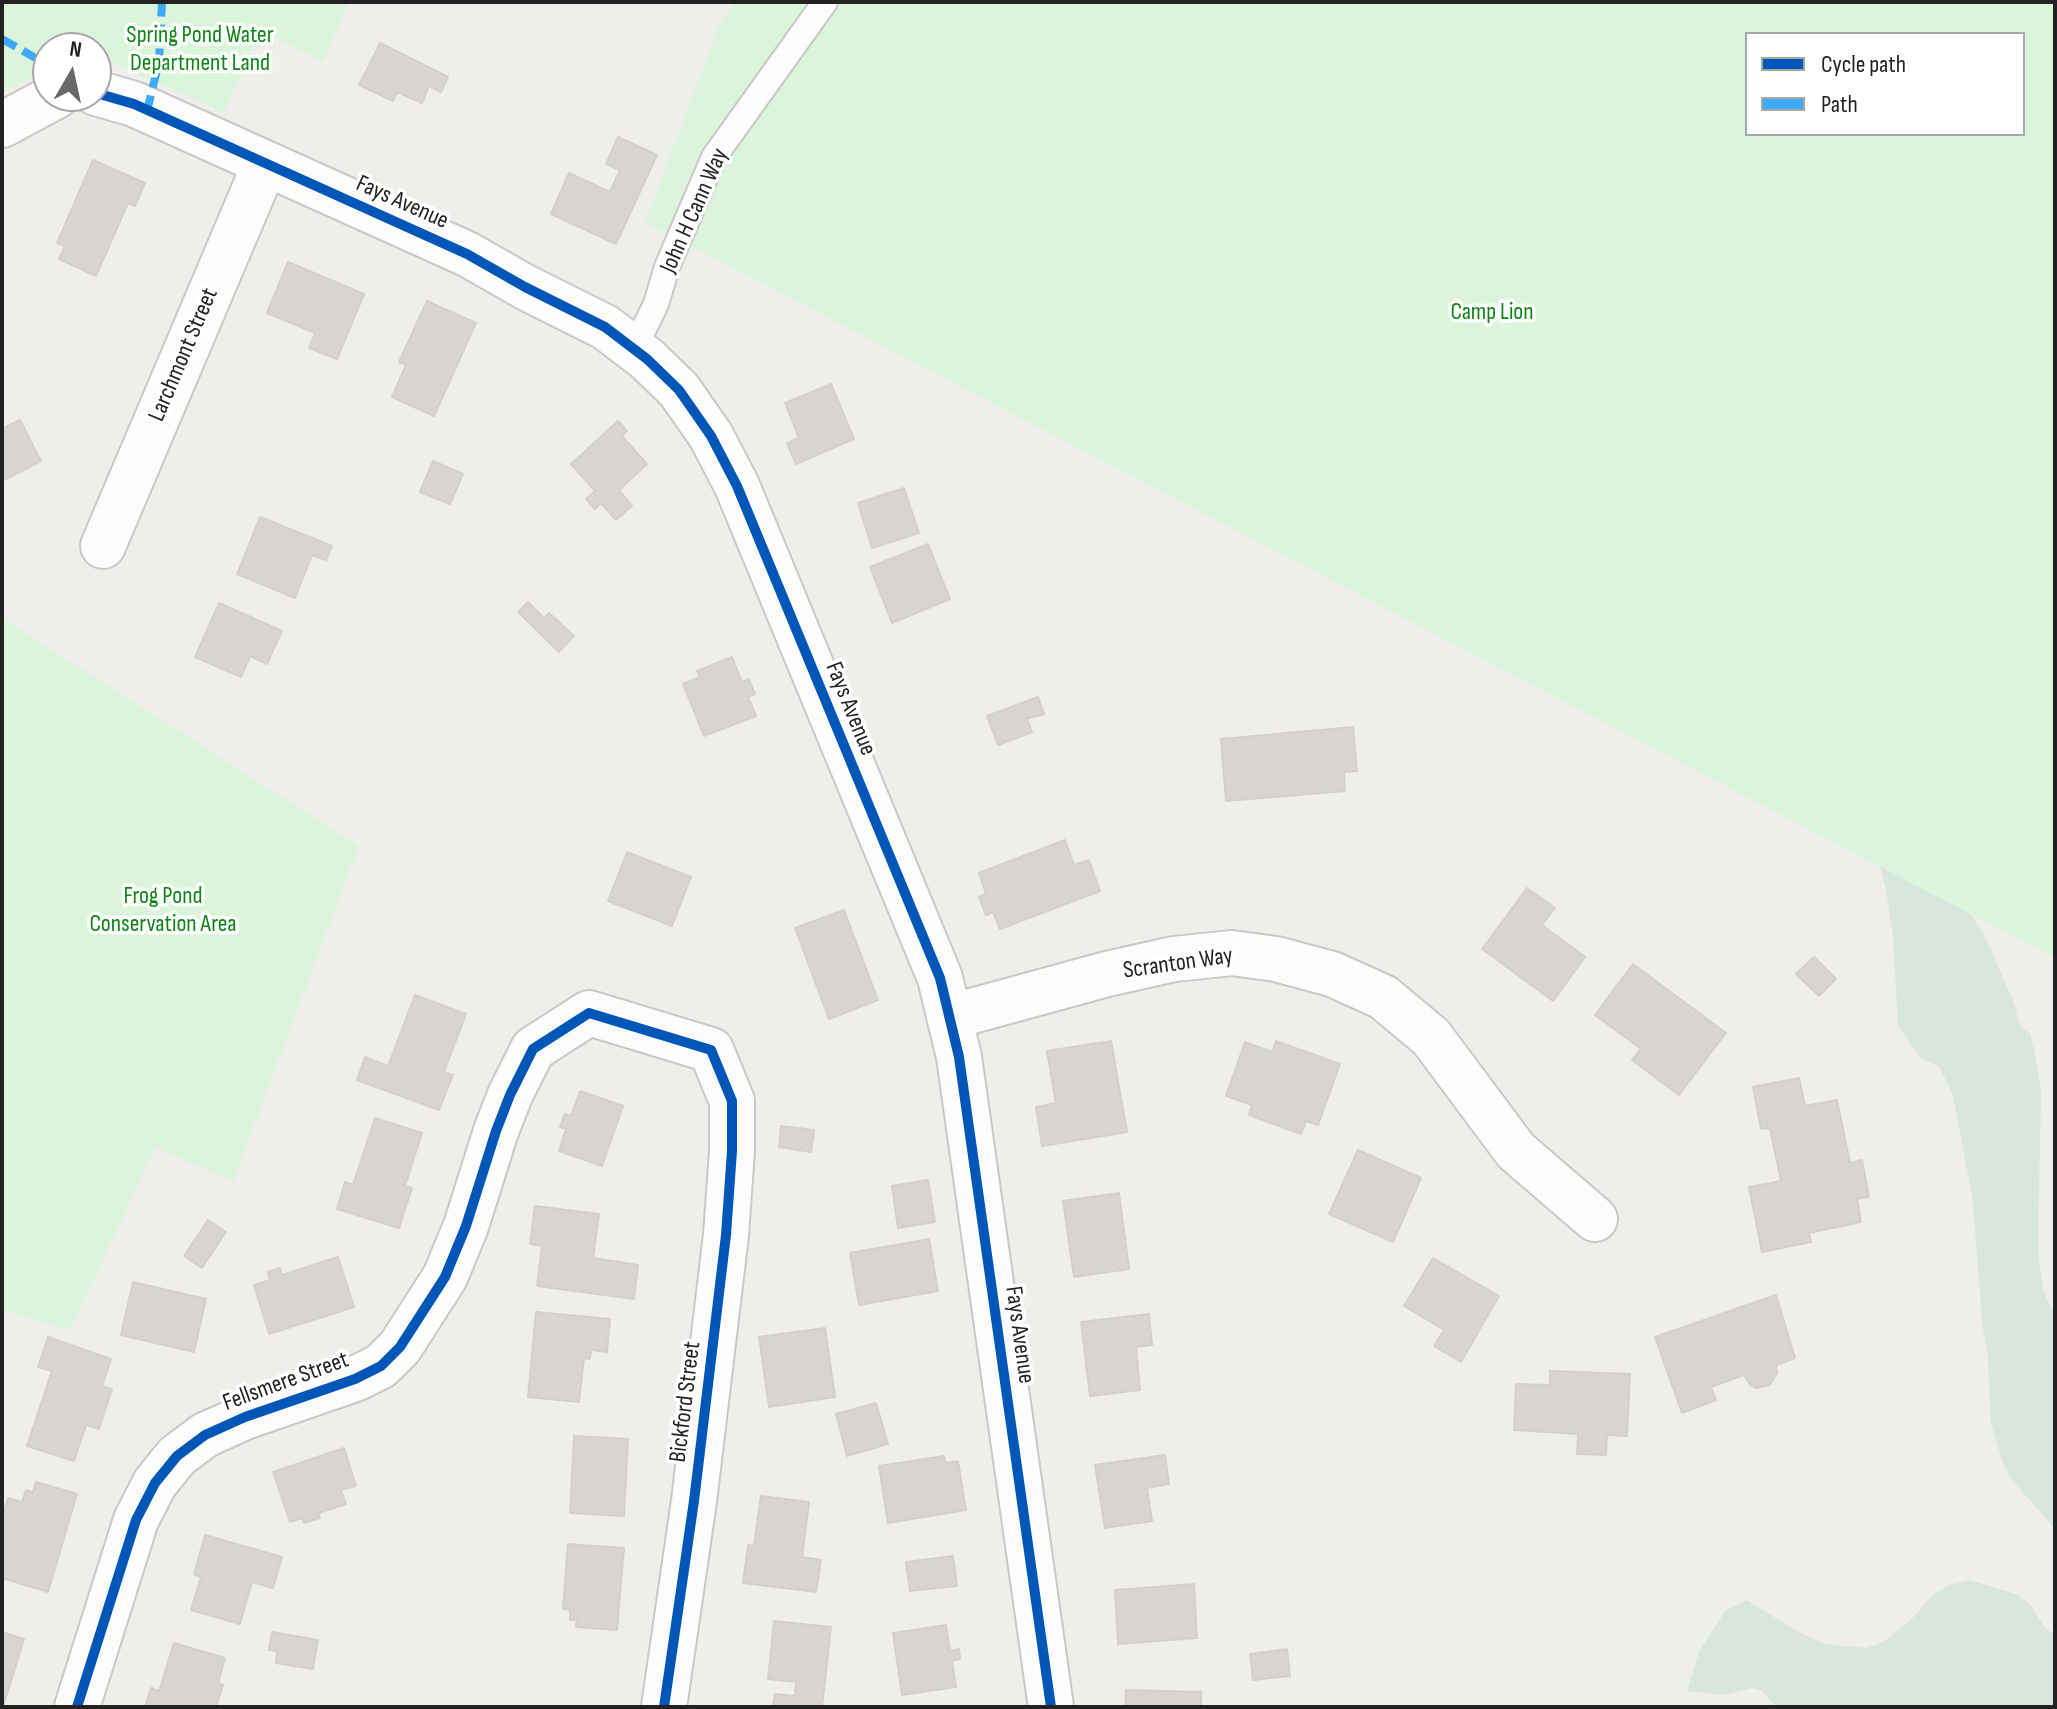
<!DOCTYPE html>
<html>
<head>
<meta charset="utf-8">
<style>
  body { margin:0 }
  #map { position:relative; width:2057px; height:1709px; overflow:hidden; background:#f0eeeb; font-family:"Sofia Sans Condensed",sans-serif }
  canvas { display:block }
  .frame { position:absolute; inset:0; border:4px solid #222; pointer-events:none }
  .legend { position:absolute; left:1745px; top:32px; width:280px; height:104px; box-sizing:border-box; background:#fff; border:2px solid #a7a7a7; margin:0; padding:10px 14px; list-style:none; font-size:24px; color:#222 }
  .legend li { display:flex; align-items:center; gap:16px; height:40px }
  .legend b { width:40px; border:2px solid #a7a7a7 }
  .north { position:absolute; left:32px; top:32px; width:80px; height:80px; box-sizing:border-box; background:#fff; border:2px solid #a7a7a7; border-radius:50%; rotate:9deg; font-size:22px; font-weight:700; line-height:32px; text-align:center; color:#222 }
  .north::after { content:''; display:block; margin:auto; width:28px; height:36px; background:#6a6968; clip-path:polygon(50% 0,100% 100%,50% 72%,0 100%) }
</style>
</head>
<body>
<div id="map">
<canvas width="2057" height="1709"></canvas>
<div class="frame"></div>
<ul class="legend">
<li><b style="height:10px;background:#0057b8"></b>Cycle path</li>
<li><b style="height:10px;background:#3fa9f5"></b>Path</li>
</ul>
<div class="north">N</div>
</div>
<script>
const ctx = document.querySelector('canvas').getContext('2d');
ctx.lineJoin = 'round';
function fillPath(path, color) {
  ctx.fillStyle = color;
  ctx.fill(path, 'evenodd');
}
function poly(rows) {
  const path = new Path2D();
  for (const r of rows) {
    path.moveTo(r[0], r[1]);
    for (let i = 2; i < r.length; i += 2) path.lineTo(r[i], r[i + 1]);
  }
  return path;
}
function stroke(path, color, width, dash) {
  ctx.strokeStyle = color;
  ctx.lineWidth = width;
  ctx.lineCap = dash ? 'butt' : 'round';
  ctx.setLineDash(dash || []);
  ctx.stroke(path);
}
function drawText(font, color, halo, rows, align = 'center') {
  ctx.font = font + ' "Sofia Sans Condensed",sans-serif';
  ctx.lineWidth = 7;
  ctx.setLineDash([]);
  ctx.textBaseline = 'middle';
  ctx.strokeStyle = halo;
  ctx.fillStyle = color;
  for (const [text, x, y, turn = 0] of rows) {
    ctx.save();
    ctx.translate(x, y);
    ctx.rotate((+turn || 0) * Math.PI / 180);
    ctx.textAlign = isNaN(turn) ? turn : align;
    if (halo) ctx.strokeText(text, 0, 0);
    ctx.fillText(text, 0, 0);
    ctx.restore();
  }
}
fillPath(poly([
  [1747,134,1967,907,1986,939,2012,998,2021,1028,2030,1033,2035,1053,2041,1092,2038,1252,2043,1289,2055,1317,2055,1529,2013,1481,2004,1466,1991,1424,1988,1358,1982,1322,1973,1202,1953,1095,1939,1066,1921,1059,1898,1026,1893,936,1886,890,1877,855],
  [1970,1580,2016,1594,2029,1603,2046,1629,2055,1634,2055,1707,1776,1707,1762,1691,1752,1688,1723,1695,1687,1691,1699,1652,1726,1610,1747,1600,1795,1630,1824,1644,1867,1648,1883,1642,1911,1620,1931,1596,1950,1585]
]), '#d9e6de');
fillPath(poly([
  [2,2,349,2,323,62,260,30,224,113,96,55,96,48,48,48,48,69,2,92],
  [735,2,2055,2,2055,958,645,222,719,26],
  [1747,34,2023,34,2023,134,1747,134],
  [2,618,359,846,233,1182,156,1147,70,1330,2,1310]
]), '#daf5da');
const building = poly([
  [380,43,448,77,441,92,429,86,422,103,397,92,393,101,359,85,380,43],
  [618,137,657,155,616,244,551,214,569,173,610,192,620,170,606,164,618,137],
  [93,160,145,183,135,206,128,203,96,276,59,259,65,246,57,243,93,160],
  [288,262,364,294,337,359,309,348,315,333,267,313,288,262],
  [427,301,476,323,434,416,392,397,406,365,399,362,427,301],
  [831,384,854,439,796,464,787,443,799,438,785,403,831,384],
  [20,420,41,461,2,481,2,429,20,420],
  [618,421,627,431,622,436,647,464,619,490,632,506,616,520,601,503,595,509,586,499,595,491,571,464,618,421],
  [433,461,463,474,450,504,420,492,433,461],
  [904,488,919,533,872,548,858,503,904,488],
  [260,517,332,546,326,560,312,555,295,598,237,574,260,517],
  [928,544,950,599,892,623,870,567,928,544],
  [528,602,544,618,549,613,574,636,559,652,518,612,528,602],
  [219,603,282,631,267,664,250,656,241,677,195,657,219,603],
  [732,657,742,682,749,679,755,694,748,697,756,716,704,736,683,684,700,677,697,671,732,657],
  [1038,697,1044,714,1027,719,1032,732,998,745,987,716,1038,697],
  [1353,727,1357,771,1344,772,1345,791,1226,801,1221,739,1353,727],
  [1065,840,1074,865,1089,860,1100,891,1000,929,993,912,986,915,979,897,986,894,979,873,1065,840],
  [627,852,691,877,672,926,608,901,627,852],
  [1527,888,1555,908,1542,925,1585,957,1553,1001,1482,949,1527,888],
  [844,910,878,1000,829,1019,795,928,844,910],
  [1814,957,1836,979,1819,996,1796,974,1814,957],
  [1633,964,1726,1033,1679,1095,1632,1060,1641,1049,1595,1015,1633,964],
  [415,995,466,1014,444,1072,453,1075,439,1110,357,1080,365,1057,388,1066,415,995],
  [1111,1041,1127,1132,1042,1146,1036,1107,1056,1103,1047,1051,1111,1041],
  [1276,1041,1340,1064,1318,1125,1306,1121,1301,1134,1249,1115,1252,1105,1226,1096,1245,1042,1272,1052,1276,1041],
  [1799,1078,1805,1106,1837,1100,1850,1163,1862,1160,1869,1197,1857,1199,1861,1222,1809,1233,1811,1242,1762,1252,1749,1187,1781,1181,1770,1128,1761,1129,1753,1087,1799,1078],
  [580,1091,623,1106,602,1166,559,1151,566,1129,560,1127,565,1114,571,1116,580,1091],
  [375,1118,422,1133,405,1186,412,1188,399,1228,337,1209,345,1182,353,1185,375,1118],
  [781,1126,814,1130,811,1152,779,1147,781,1126],
  [1358,1150,1421,1178,1393,1242,1329,1214,1358,1150],
  [928,1180,935,1222,898,1228,892,1186,928,1180],
  [1119,1193,1129,1269,1074,1277,1063,1201,1119,1193],
  [535,1206,599,1214,593,1258,638,1265,634,1299,537,1286,542,1246,530,1244,535,1206],
  [208,1220,226,1232,202,1268,184,1256,208,1220],
  [929,1239,938,1291,859,1305,850,1253,929,1239],
  [338,1257,354,1307,269,1334,254,1285,270,1280,268,1272,280,1268,282,1275,338,1257],
  [1433,1258,1499,1296,1461,1362,1434,1346,1444,1330,1404,1306,1433,1258],
  [133,1282,206,1299,194,1352,121,1335,133,1282],
  [1776,1295,1795,1358,1776,1365,1777,1373,1770,1385,1757,1388,1751,1386,1744,1375,1711,1387,1716,1400,1682,1413,1655,1337,1776,1295],
  [536,1312,610,1319,607,1352,591,1350,590,1359,584,1358,579,1402,528,1397,536,1312],
  [1149,1314,1152,1345,1136,1347,1140,1390,1090,1396,1081,1322,1149,1314],
  [825,1328,835,1397,769,1407,759,1337,825,1328],
  [48,1337,111,1359,102,1386,112,1389,99,1429,86,1425,74,1461,27,1446,52,1371,38,1367,48,1337],
  [1550,1371,1630,1374,1627,1436,1607,1435,1606,1455,1577,1454,1578,1434,1514,1430,1516,1384,1550,1385,1550,1371],
  [876,1403,888,1444,847,1456,836,1414,876,1403],
  [574,1436,628,1439,624,1516,570,1513,574,1436],
  [344,1448,356,1486,341,1490,346,1504,318,1513,320,1518,304,1523,302,1518,290,1522,273,1472,344,1448],
  [1165,1455,1169,1484,1147,1488,1152,1521,1105,1528,1095,1465,1165,1455],
  [944,1456,945,1463,958,1461,966,1510,888,1523,879,1466,944,1456],
  [36,1482,77,1494,48,1592,2,1578,2,1518,8,1498,22,1502,26,1490,33,1492,36,1482],
  [761,1496,809,1502,802,1557,821,1560,816,1592,743,1583,748,1545,754,1546,761,1496],
  [205,1535,282,1557,273,1588,252,1582,240,1624,191,1610,201,1577,194,1574,205,1535],
  [568,1544,624,1548,617,1630,576,1627,577,1620,570,1620,570,1610,563,1609,568,1544],
  [953,1556,957,1586,910,1591,906,1562,953,1556],
  [1194,1584,1197,1638,1118,1644,1115,1590,1194,1584],
  [774,1621,831,1627,822,1707,773,1707,775,1694,795,1696,796,1682,768,1679,774,1621],
  [946,1625,950,1651,959,1649,960,1659,952,1661,956,1687,902,1695,893,1633,946,1625],
  [2,1632,24,1639,3,1707,2,1707,2,1632],
  [272,1632,318,1640,313,1669,276,1663,277,1651,269,1650,272,1632],
  [174,1643,225,1658,218,1683,223,1685,216,1707,145,1707,151,1688,159,1691,174,1643],
  [1287,1649,1290,1676,1253,1680,1250,1654,1287,1649],
  [1126,1690,1201,1692,1201,1707,1125,1707,1126,1690]
]);
fillPath(building, '#d7d4d2');
stroke(building, '#d3d0cc', 2);
const lane = poly([
  [634,349,656,304,667,267,714,157,825,2]
]);
const street = poly([
  [96,93,134,104,467,254,525,287,605,327,647,359,679,390,711,436,737,486,940,978,959,1057,1051,1707],
  [2,125,56,96],
  [103,546,265,164],
  [950,1017,1107,974,1174,959,1232,953,1276,959,1332,974,1383,997,1431,1037,1516,1151,1595,1219],
  [77,1707,136,1520,155,1483,177,1456,205,1435,245,1417,355,1379,381,1366,400,1347,445,1277,466,1226,496,1131,510,1095,533,1049,589,1013,711,1050,732,1101,732,1151,726,1235,694,1501,664,1707]
]);
stroke(lane, '#c9c8c7', 28);
stroke(street, '#c9c8c7', 48);
stroke(lane, '#fdfcfc', 24);
stroke(street, '#fdfcfc', 44);
stroke(poly([
  [2,39,48,65],
  [147,111,159,62,162,2]
]), '#3fa9f5', 8, [16, 8]);
stroke(poly([
  [96,93,134,104,467,254,525,287,605,327,647,359,679,390,711,436,737,486,940,978,959,1057,1051,1707],
  [77,1707,136,1520,155,1483,177,1456,205,1435,245,1417,355,1379,381,1366,400,1347,445,1277,466,1226,496,1131,510,1095,533,1049,589,1013,711,1050,732,1101,732,1151,726,1235,694,1501,664,1707]
]), '#0057b8', 10);
drawText('24px', '#0c8416', '#fff', [
  ["Spring Pond Water",200,36],
  ["Department Land",200,64],
  ["Camp Lion",1492,313],
  ["Frog Pond",163,897],
  ["Conservation Area",163,925]
]);
drawText('24px', '#222', '#fff', [
  ["Fays Avenue",402,203,24],
  ["John H Cann Way",695,211,-66],
  ["Larchmont Street",184,355,-67],
  ["Fays Avenue",850,709,68],
  ["Scranton Way",1178,964,-8],
  ["Fays Avenue",1019,1335,82],
  ["Fellsmere Street",286,1382,-20],
  ["Bickford Street",686,1402,-83]
]);
</script>
</body>
</html>
